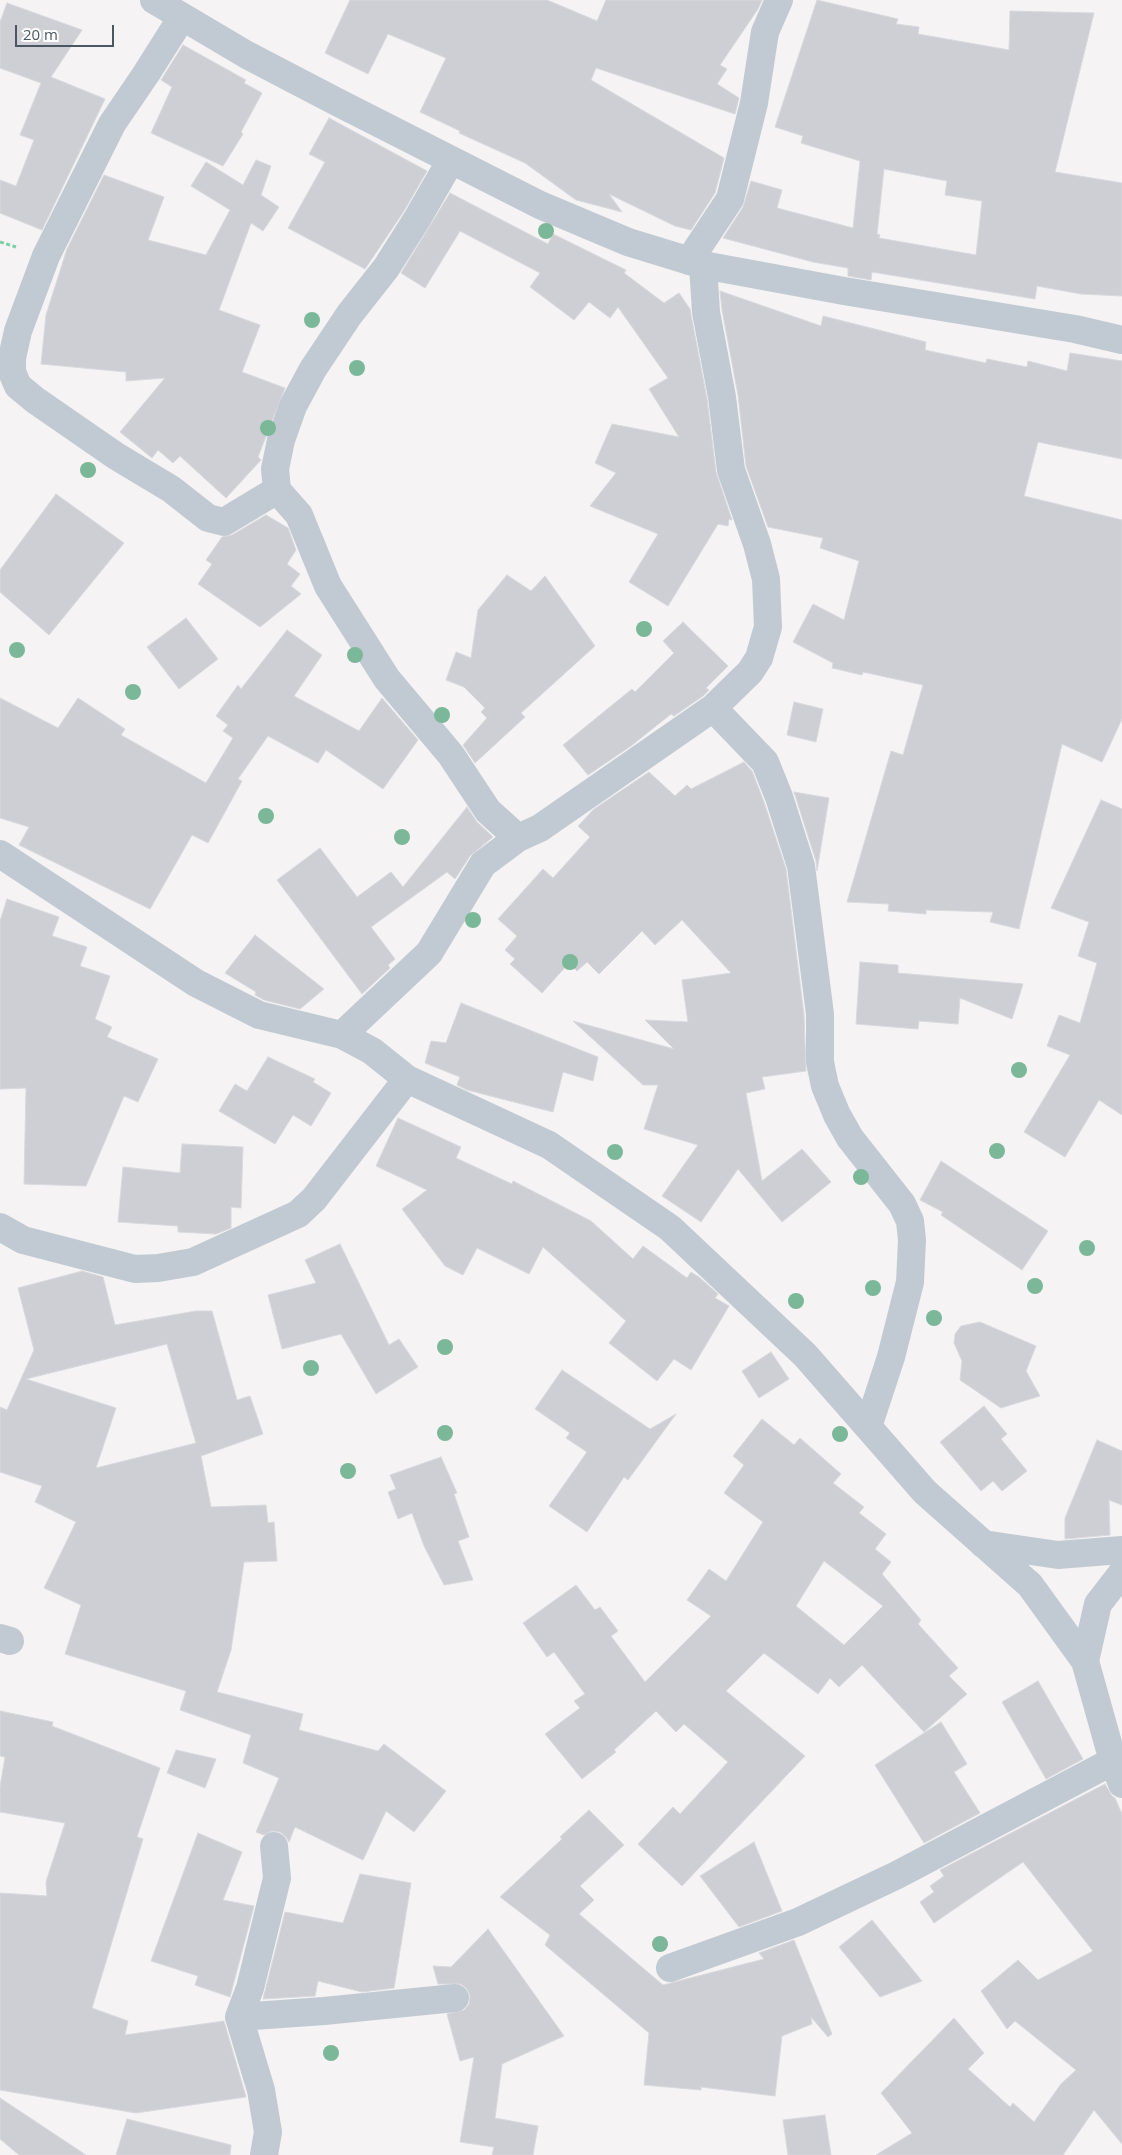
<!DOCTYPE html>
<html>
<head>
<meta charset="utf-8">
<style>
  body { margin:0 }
  #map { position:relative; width:1122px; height:2155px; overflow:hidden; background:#f5f3f3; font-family:"Open Sans",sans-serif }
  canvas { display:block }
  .scale { position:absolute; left:15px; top:25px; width:99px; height:22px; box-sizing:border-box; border:2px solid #4a5661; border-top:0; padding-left:6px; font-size:15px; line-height:18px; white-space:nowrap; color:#4a5661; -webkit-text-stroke:4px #fff; paint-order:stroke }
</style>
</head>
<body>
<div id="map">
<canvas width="1122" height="2155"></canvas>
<div class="scale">20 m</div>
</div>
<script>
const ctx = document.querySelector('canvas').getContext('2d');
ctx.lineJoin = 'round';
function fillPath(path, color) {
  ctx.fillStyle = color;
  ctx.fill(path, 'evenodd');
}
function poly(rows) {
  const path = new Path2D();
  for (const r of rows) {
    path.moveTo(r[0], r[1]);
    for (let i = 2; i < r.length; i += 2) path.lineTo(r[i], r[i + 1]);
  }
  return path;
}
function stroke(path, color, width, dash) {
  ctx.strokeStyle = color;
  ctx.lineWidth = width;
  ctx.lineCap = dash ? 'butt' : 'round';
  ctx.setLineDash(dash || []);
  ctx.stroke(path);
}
const building = poly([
  [350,0,547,0,597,21,606,0,762,0,758,9,720,65,727,69,717,84,739,98,735,114,596,68,591,80,724,158,715,193,691,230,675,226,609,194,622,212,576,200,525,163,459,133,460,131,420,112,446,58,388,34,368,74,325,53,350,0],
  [817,0,898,19,896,24,919,27,918,34,1009,50,1010,11,1094,13,1055,172,1122,183,1122,296,1081,294,1037,286,1035,299,872,272,871,280,848,276,848,268,813,262,723,238,743,207,751,181,782,190,777,208,853,228,860,161,801,143,803,136,775,127,817,0],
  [884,169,947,181,945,195,982,201,976,255,879,238,880,235,877,234,884,169],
  [7,3,82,30,51,77,105,99,42,230,0,213,0,180,16,186,34,140,20,135,41,83,0,68,0,22,7,3],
  [183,45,246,80,244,83,262,93,241,132,243,134,223,166,151,133,172,87,161,80,183,45],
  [329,118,427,171,404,211,365,269,288,228,325,162,309,154,329,118],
  [256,160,271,166,261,195,279,207,263,231,251,223,219,310,260,325,242,372,285,388,258,457,261,460,226,498,180,456,173,463,158,450,152,458,120,432,165,378,126,381,126,372,41,364,46,315,67,249,104,175,164,197,148,240,206,255,230,210,191,186,206,162,243,185,256,160],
  [450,193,548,244,553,234,626,270,624,273,664,303,679,293,690,309,707,399,716,472,732,520,729,519,728,526,718,524,668,606,629,582,658,534,590,506,616,473,595,463,612,424,679,437,649,389,668,378,618,307,610,318,589,302,574,320,530,287,540,273,460,231,425,288,401,273,450,193],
  [720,291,821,326,823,316,926,342,925,350,986,363,987,359,1027,367,1028,361,1067,371,1070,353,1122,361,1122,459,1038,442,1024,496,1122,520,1122,719,1102,762,1062,744,1019,929,990,922,993,912,926,910,926,914,888,911,889,904,847,902,891,751,903,755,923,685,863,672,862,675,832,668,833,663,793,642,813,604,844,620,859,561,820,548,823,538,768,527,746,466,738,395,722,310,720,291],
  [56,494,124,543,49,635,0,592,0,570,56,494],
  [266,515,288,528,296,550,287,564,300,574,291,586,301,594,260,627,198,584,212,564,206,560,222,537,232,535,266,515],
  [507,575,531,591,545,576,595,646,521,713,525,717,475,763,463,745,487,718,481,712,485,708,464,687,446,680,456,652,471,658,478,610,507,575],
  [186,618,218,659,179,689,147,647,186,618],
  [683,622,728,666,706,688,709,690,703,696,674,716,671,714,631,746,588,775,563,745,632,689,635,692,674,653,663,641,683,622],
  [287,630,322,655,294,696,359,731,382,698,418,740,383,789,326,750,318,763,268,736,238,779,242,781,208,843,192,835,150,909,19,845,29,827,0,818,0,698,58,728,78,698,125,729,121,735,206,783,233,738,223,731,228,725,216,716,238,685,241,689,287,630],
  [794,702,823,709,816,742,787,735,794,702],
  [744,762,752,771,764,802,786,869,804,1015,806,1071,762,1077,765,1089,746,1093,762,1181,802,1149,831,1182,782,1222,738,1169,701,1222,662,1196,698,1145,644,1129,658,1085,643,1085,573,1021,674,1049,645,1020,688,1022,682,980,731,973,682,920,655,945,642,931,599,974,587,962,577,971,569,963,542,993,510,964,515,959,505,950,517,936,498,919,543,869,553,878,590,837,578,826,594,809,649,772,675,796,687,785,691,789,744,762],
  [794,792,829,798,817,871,816,861,794,792],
  [1101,800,1122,809,1122,1115,1099,1100,1065,1157,1024,1132,1070,1055,1047,1046,1059,1015,1080,1023,1097,963,1078,956,1089,922,1051,908,1101,800],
  [467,807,477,822,493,837,470,856,455,879,447,872,371,927,395,959,388,965,390,968,362,994,277,880,320,848,357,897,391,872,403,887,467,807],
  [7,899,59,917,52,936,87,947,80,966,110,976,95,1019,112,1027,107,1037,158,1059,138,1102,124,1096,86,1186,24,1184,26,1088,0,1089,0,921,7,899],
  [255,935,324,989,300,1009,264,1000,255,995,256,992,225,973,255,935],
  [860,962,898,965,898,973,1023,984,1012,1019,960,998,958,1024,919,1021,918,1029,856,1024,860,962],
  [461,1003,598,1057,593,1081,563,1072,553,1112,467,1090,457,1085,460,1077,425,1063,431,1041,446,1043,461,1003],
  [268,1057,315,1079,313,1082,331,1093,311,1126,293,1115,275,1144,219,1111,235,1084,247,1091,268,1057],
  [398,1118,461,1147,456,1158,512,1184,513,1181,591,1221,633,1259,643,1246,687,1278,691,1272,699,1277,718,1294,715,1298,729,1306,691,1370,674,1359,657,1381,609,1343,626,1321,543,1247,529,1274,477,1248,463,1275,445,1266,402,1209,427,1190,376,1166,398,1118],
  [182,1144,243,1147,241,1208,231,1207,231,1228,216,1234,178,1232,178,1226,118,1222,123,1167,180,1173,182,1144],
  [941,1161,1048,1231,1022,1270,941,1215,943,1212,920,1200,941,1161],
  [340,1244,389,1345,399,1339,418,1367,376,1394,341,1334,282,1349,268,1295,316,1283,305,1260,340,1244],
  [82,1271,103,1277,115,1325,196,1311,212,1311,237,1400,250,1396,263,1434,201,1456,211,1507,266,1505,268,1523,274,1522,277,1561,244,1562,231,1650,217,1692,303,1714,299,1730,378,1751,384,1744,446,1791,414,1832,386,1811,363,1860,295,1827,289,1842,286,1837,280,1832,272,1831,264,1835,256,1832,279,1778,243,1763,251,1735,180,1710,186,1691,65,1654,81,1605,44,1588,76,1522,35,1502,42,1486,0,1472,0,1407,7,1410,34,1350,18,1288,82,1271],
  [167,1344,196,1443,96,1468,116,1408,26,1379,167,1344],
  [980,1322,1036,1346,1026,1371,1040,1396,1001,1408,960,1380,962,1361,954,1343,955,1334,961,1326,980,1322],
  [771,1352,789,1379,759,1398,742,1371,771,1352],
  [562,1370,650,1429,676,1414,628,1480,624,1477,587,1532,549,1506,587,1452,566,1438,570,1433,535,1409,562,1370],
  [984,1406,1007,1434,1001,1439,1027,1471,1002,1491,993,1481,981,1491,940,1442,984,1406],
  [762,1419,794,1445,800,1438,841,1474,833,1483,864,1507,859,1513,886,1534,875,1549,891,1562,882,1574,921,1620,918,1624,958,1668,949,1676,967,1694,924,1732,862,1665,839,1687,830,1678,818,1694,764,1653,726,1691,805,1756,682,1886,638,1844,673,1807,680,1814,728,1762,684,1724,676,1732,656,1711,614,1750,616,1752,582,1779,545,1734,580,1708,574,1701,585,1694,554,1652,547,1657,523,1623,576,1585,595,1610,600,1607,618,1631,611,1636,645,1682,711,1616,687,1600,709,1569,726,1581,763,1522,724,1493,744,1465,733,1456,762,1419],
  [824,1561,883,1606,844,1645,796,1606,824,1561],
  [1097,1440,1122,1451,1122,1505,1109,1500,1110,1535,1065,1539,1065,1518,1097,1440],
  [441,1457,457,1493,454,1494,469,1537,458,1541,473,1580,444,1585,424,1546,412,1513,398,1519,388,1492,396,1489,390,1475,441,1457],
  [1038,1681,1083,1759,1046,1779,1002,1702,1038,1681],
  [0,1711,53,1722,52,1726,160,1768,137,1837,143,1839,92,2008,128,2021,125,2035,224,2021,246,2097,136,2113,0,2090,0,1893,47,1896,46,1882,65,1823,0,1812,0,1787,5,1757,0,1756,0,1711],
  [941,1722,967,1764,954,1772,980,1813,924,1843,875,1765,941,1722],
  [176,1750,216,1759,205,1788,167,1773,176,1750],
  [1105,1784,1112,1796,1115,1798,1122,1814,1122,2144,1094,2110,1063,2155,876,2155,912,2133,881,2093,954,2018,984,2053,968,2069,1010,2107,1013,2103,1034,2122,1061,2084,1076,2070,1015,2021,1007,2029,981,1991,1018,1960,1038,1980,1093,1951,1023,1862,934,1923,920,1902,934,1892,930,1886,944,1876,940,1870,1105,1784],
  [589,1810,624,1845,580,1886,594,1900,579,1914,663,1985,764,1959,759,1953,794,1940,832,2034,828,2037,811,2017,812,2024,782,2036,775,2096,701,2087,701,2090,644,2085,649,2033,545,1945,550,1935,500,1897,562,1839,560,1837,589,1810],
  [198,1833,242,1852,223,1900,254,1906,230,1997,195,1985,198,1976,151,1961,198,1833],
  [754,1842,782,1911,739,1927,700,1876,754,1842],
  [360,1874,411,1883,394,1988,362,1992,318,1981,315,1996,263,1999,285,1912,343,1923,360,1874],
  [872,1920,922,1981,880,1997,839,1947,872,1920],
  [488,1929,564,2036,502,2064,495,2118,538,2126,533,2155,492,2155,494,2147,460,2142,474,2057,460,2061,447,2014,464,2010,469,2004,470,1996,467,1989,461,1984,438,1984,433,1966,451,1967,488,1929],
  [0,2098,86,2155,19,2155,0,2139,0,2098],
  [825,2115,831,2155,788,2155,783,2120,825,2115],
  [127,2119,231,2145,230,2155,116,2155,127,2119]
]);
fillPath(building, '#cdcfd5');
stroke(building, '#d7d9de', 1);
stroke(poly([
  [0,242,16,247]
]), '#7ad0a6', 3, [4, 2.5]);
stroke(poly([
  [154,0,247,55,339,103,540,205,628,242,703,265,844,291,1075,329,1122,340],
  [182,17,146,74,112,124,46,256,18,331,12,358,12,372,18,386,35,400,116,456,171,489,208,518,224,522,277,490],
  [451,160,417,219,386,268,349,315,313,369,293,406,281,440,275,469,277,490,299,515,328,586,387,679,451,755,488,811,518,838],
  [689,261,730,199,754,103,765,32,779,0],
  [713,708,765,762,779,797,801,866,820,1014,820,1062,825,1086,837,1115,850,1138,902,1204,910,1221,912,1240,910,1282,891,1357,868,1427],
  [0,854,196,983,259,1015,342,1035,372,1051,407,1079,549,1145,670,1228,805,1355,925,1492,1030,1585,1085,1661,1113,1761,1122,1784],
  [342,1035,429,953,483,864,518,838,540,828,713,708,750,672,759,658,768,627,766,579,757,544,731,470,722,397,706,312,703,265],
  [0,1227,23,1240,135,1269,158,1268,193,1262,298,1214,314,1199,407,1079],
  [983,1544,1058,1555,1122,1550],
  [0,1638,10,1641],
  [1085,1661,1098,1604,1122,1573],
  [670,1968,798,1922,897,1875,1113,1761],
  [239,2017,324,2011,455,1998],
  [264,2155,268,2132,261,2090,239,2017,250,1988,277,1878,274,1846]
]), '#c1cad2', 28);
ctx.fillStyle = '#7bb799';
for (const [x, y] of [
  [546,231],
  [312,320],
  [357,368],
  [268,428],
  [88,470],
  [644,629],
  [17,650],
  [355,655],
  [133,692],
  [442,715],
  [266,816],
  [402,837],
  [473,920],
  [570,962],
  [1019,1070],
  [997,1151],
  [615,1152],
  [861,1177],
  [1087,1248],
  [1035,1286],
  [873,1288],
  [796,1301],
  [934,1318],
  [445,1347],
  [311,1368],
  [445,1433],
  [840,1434],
  [348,1471],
  [660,1944],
  [331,2053]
]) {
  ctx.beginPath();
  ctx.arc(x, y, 8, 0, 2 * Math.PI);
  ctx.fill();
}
</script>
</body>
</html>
